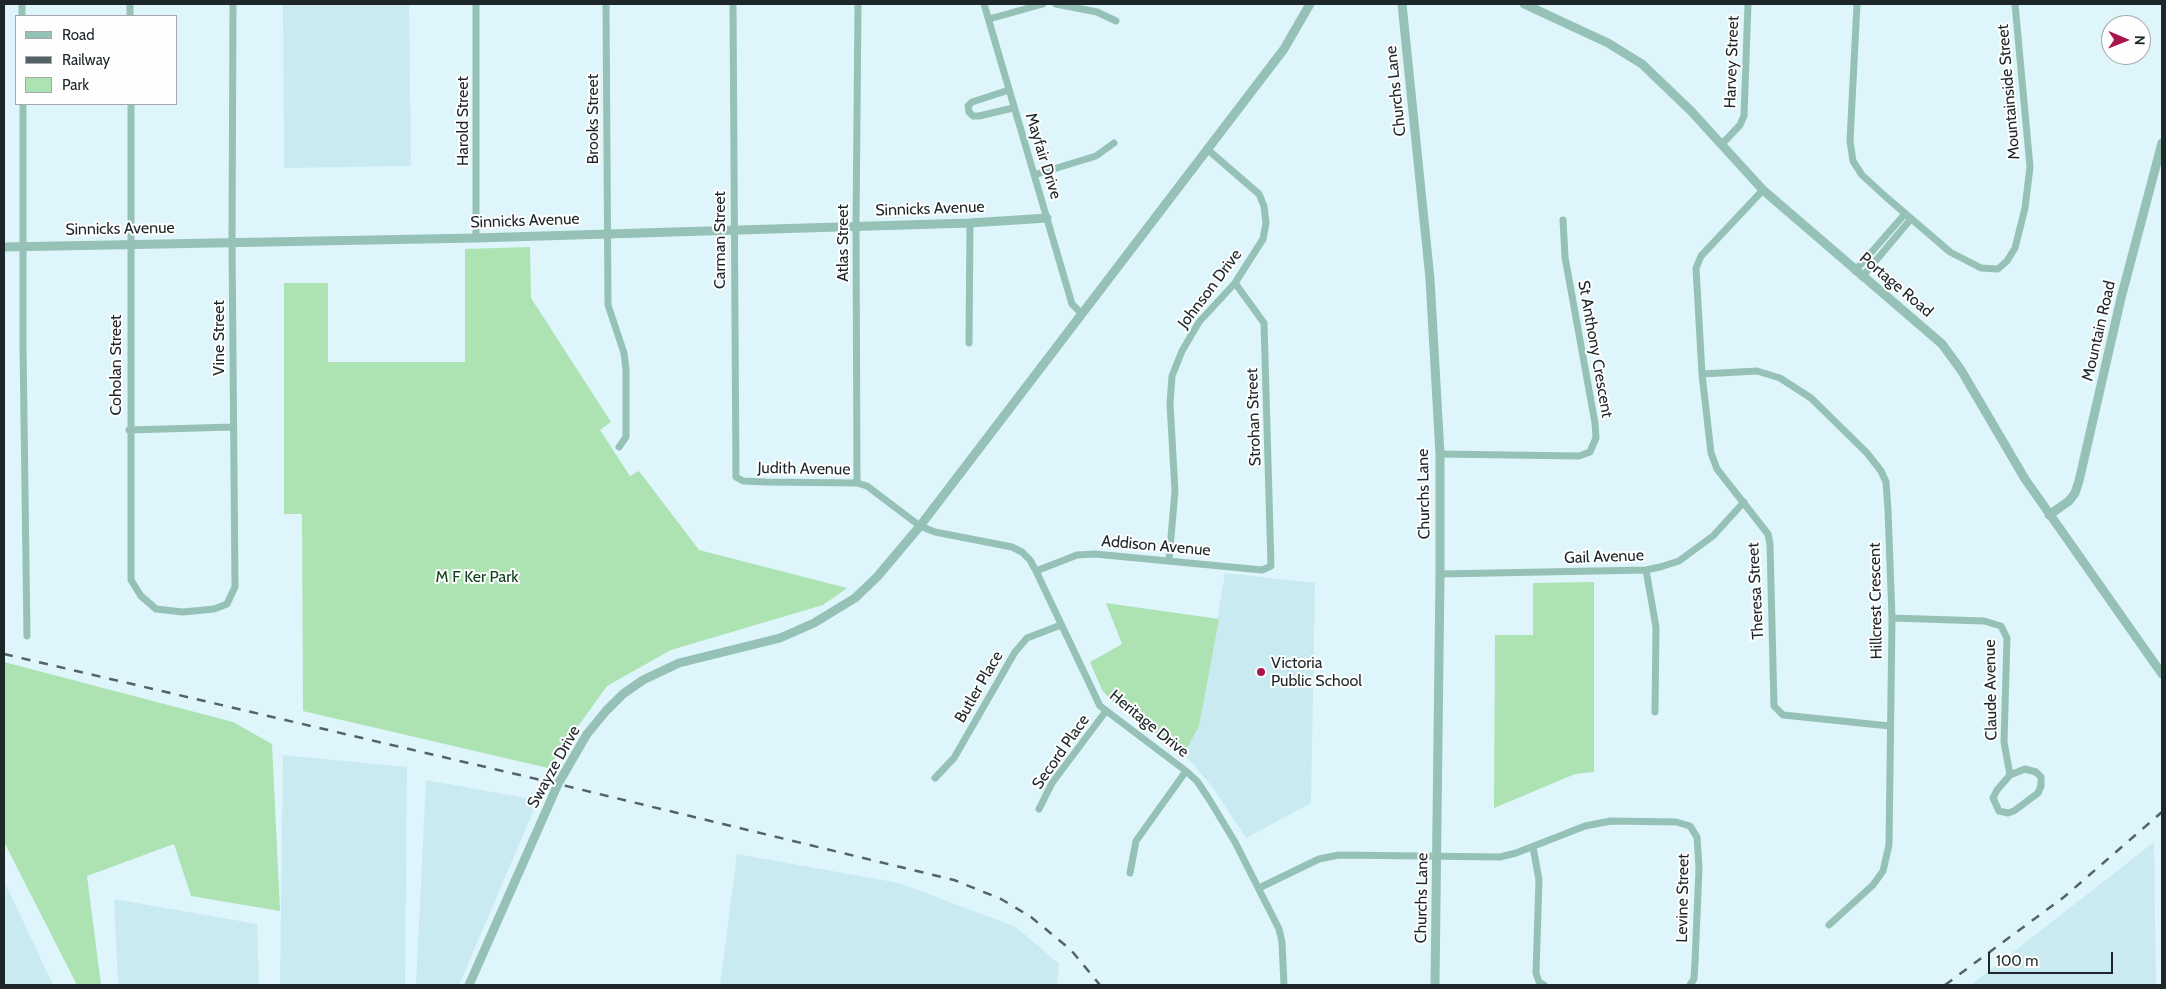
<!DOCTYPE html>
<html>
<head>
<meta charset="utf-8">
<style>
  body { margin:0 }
  #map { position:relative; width:2166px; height:989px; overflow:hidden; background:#def6fb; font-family:Cabin,sans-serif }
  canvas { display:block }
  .frame { position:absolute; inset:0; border:5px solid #1d2628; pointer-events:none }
  .legend { position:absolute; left:15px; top:15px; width:162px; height:90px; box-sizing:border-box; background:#fefefe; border:1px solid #a4a8a8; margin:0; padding:6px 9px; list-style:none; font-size:15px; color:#1d2628 }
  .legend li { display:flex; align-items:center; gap:10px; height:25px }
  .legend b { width:25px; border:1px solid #a4a8a8 }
  .north { position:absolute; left:2101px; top:15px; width:50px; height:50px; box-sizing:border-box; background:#fefefe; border:1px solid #a4a8a8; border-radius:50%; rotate:91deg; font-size:14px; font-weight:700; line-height:20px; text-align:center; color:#1d2628 }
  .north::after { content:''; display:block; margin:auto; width:18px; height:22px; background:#a8144c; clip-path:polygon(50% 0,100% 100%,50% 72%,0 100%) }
  .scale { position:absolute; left:1988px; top:952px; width:125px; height:22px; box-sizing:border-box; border:2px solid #1d2628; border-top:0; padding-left:6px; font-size:15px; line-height:18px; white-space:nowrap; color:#1d2628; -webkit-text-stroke:4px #fefefe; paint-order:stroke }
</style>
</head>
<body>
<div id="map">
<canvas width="2166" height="989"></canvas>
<div class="frame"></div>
<ul class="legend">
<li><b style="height:6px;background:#96c1b7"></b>Road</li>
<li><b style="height:6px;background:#556265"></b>Railway</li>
<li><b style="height:14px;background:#ade2b3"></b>Park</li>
</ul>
<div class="north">N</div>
<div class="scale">100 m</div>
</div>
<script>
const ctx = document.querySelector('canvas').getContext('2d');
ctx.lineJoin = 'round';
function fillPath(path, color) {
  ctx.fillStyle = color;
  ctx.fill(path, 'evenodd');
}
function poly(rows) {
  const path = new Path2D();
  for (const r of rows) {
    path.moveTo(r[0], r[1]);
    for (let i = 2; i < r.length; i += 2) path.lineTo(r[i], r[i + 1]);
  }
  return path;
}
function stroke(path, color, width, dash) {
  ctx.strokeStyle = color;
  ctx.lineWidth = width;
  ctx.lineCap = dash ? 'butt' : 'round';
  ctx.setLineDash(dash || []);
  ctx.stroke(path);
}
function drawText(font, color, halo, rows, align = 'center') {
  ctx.font = font + ' Cabin,sans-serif';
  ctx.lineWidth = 4;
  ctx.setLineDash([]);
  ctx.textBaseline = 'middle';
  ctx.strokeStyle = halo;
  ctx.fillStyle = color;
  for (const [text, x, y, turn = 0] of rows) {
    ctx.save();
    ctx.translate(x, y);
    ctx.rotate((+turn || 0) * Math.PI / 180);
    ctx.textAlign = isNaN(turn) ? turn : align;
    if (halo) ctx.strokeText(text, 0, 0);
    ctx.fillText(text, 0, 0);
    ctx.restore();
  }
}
fillPath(poly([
  [283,4,409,4,411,166,284,168],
  [1225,573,1315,583,1311,803,1246,838,1211,785,1184,754,1199,726],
  [283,755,407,767,405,985,280,985],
  [426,780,538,800,459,985,416,985],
  [2154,842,2156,985,1971,985],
  [737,854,899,883,1016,927,1059,964,1057,985,720,985],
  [4,883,10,893,53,985,4,985],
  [114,899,257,924,259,985,118,985]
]), '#c9eaf1');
fillPath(poly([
  [530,247,531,298,611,422,600,430,630,476,639,471,699,550,847,588,823,605,671,650,607,686,548,768,303,711,302,514,284,514,284,283,328,283,328,362,465,362,465,249],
  [1594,582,1594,772,1575,774,1494,808,1495,635,1533,635,1533,583],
  [1106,603,1219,619,1199,726,1184,754,1111,700,1102,690,1090,662,1122,644],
  [4,662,233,722,272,744,280,911,191,896,174,844,87,876,101,985,77,985,4,842]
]), '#ade2b3');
stroke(poly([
  [22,4,22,16],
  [130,4,130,16],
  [606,4,608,305,624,353,626,370,626,437,619,447],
  [733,4,736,477,743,481,766,482,857,483,867,486,920,526,935,532,1012,547,1022,552,1030,560,1036,571,1100,706,1186,771,1197,781,1209,799,1235,842,1279,929,1282,942,1284,985],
  [984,4,1072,304,1081,313],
  [1056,4,1097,12,1116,21],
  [1857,4,1850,141,1853,161,1862,175,1886,197,1950,252,1981,268,1998,269,2007,261,2015,248,2025,208,2030,167,2015,4],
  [989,19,1043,4],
  [1009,90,972,102,968,106,969,112,973,116,979,116,1013,108],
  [23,104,23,345,27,636],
  [131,104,131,580,141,596,156,609,183,612,214,609,227,604,235,587,232,241,233,4],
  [1722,144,1740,125,1744,116,1748,4],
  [1034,175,1096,156,1114,143],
  [1763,190,1701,256,1696,268,1702,374,1711,453,1717,469,1768,534,1770,544,1774,706,1783,715,1890,726],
  [476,238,476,4],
  [1855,271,1904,215],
  [1862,277,1910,220],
  [969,343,970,223],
  [1702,374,1757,371,1780,378,1811,398,1867,453,1881,471,1886,482,1888,510,1892,618,1889,845,1883,871,1873,885,1829,925],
  [129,430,233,427],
  [1440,454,1579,456,1590,452,1596,438,1595,423,1565,257,1563,220],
  [857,483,856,227,858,4],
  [1169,560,1175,491,1170,404,1172,376,1182,351,1199,322,1235,283,1263,239,1266,223,1264,206,1259,194,1207,149],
  [1646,570,1656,627,1655,712],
  [1036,571,1077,555,1095,554,1262,570,1271,566,1264,323,1235,283],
  [1440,574,1646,570,1660,567,1679,561,1713,536,1744,502],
  [1892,618,1984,621,2001,626,2007,638,2004,742,2010,775],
  [2025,769,2036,772,2041,777,2041,786,2038,793,2014,811,2008,813,1999,811,1993,798,1997,790,2010,775,2025,769],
  [935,778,954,758,1015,652,1027,638,1061,625],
  [1039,809,1052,783,1106,711],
  [1533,847,1539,880,1536,973,1539,982,1544,985],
  [1130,873,1136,841,1186,771],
  [1259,888,1319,859,1339,855,1500,857,1516,853,1585,826,1611,821,1676,822,1690,826,1697,837,1699,868,1695,962,1694,979,1690,985]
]), '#96c1b7', 7);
stroke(poly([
  [1402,4,1430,279,1440,454,1440,574,1435,985],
  [1524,4,1608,43,1642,64,1691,111,1763,190,1942,344,1961,370,2025,479,2162,674],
  [4,247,476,238,970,223,1047,218],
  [2049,515,2069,501,2075,493,2079,481,2121,298,2162,143],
  [469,985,558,784,587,734,606,711,623,694,643,680,679,663,780,638,814,623,855,598,877,577,920,526,1284,49,1310,4]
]), '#96c1b7', 9);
stroke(poly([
  [4,654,558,784,954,880,1001,899,1031,917,1071,950,1100,985],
  [1945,985,2064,897,2162,812]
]), '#556265', 2.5, [9, 9]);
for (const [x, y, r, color] of [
  [1261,672,5,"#a8144c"]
]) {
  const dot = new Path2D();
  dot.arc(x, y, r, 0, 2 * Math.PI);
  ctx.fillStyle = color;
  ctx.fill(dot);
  stroke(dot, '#fefefe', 2);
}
drawText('16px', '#1d2628', '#fefefe', [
  ["Harvey Street",1732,62,-88],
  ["Churchs Lane",1396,91,-96],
  ["Mountainside Street",2009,92,-95],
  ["Brooks Street",593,119,-90],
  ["Harold Street",463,121,-90],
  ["Mayfair Drive",1043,156,73],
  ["Sinnicks Avenue",930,209,-2],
  ["Sinnicks Avenue",525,221,-2],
  ["Sinnicks Avenue",120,229,-1],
  ["Carman Street",720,240,-90],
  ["Atlas Street",843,243,-90],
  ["Portage Road",1896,285,40],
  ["Johnson Drive",1210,289,-53],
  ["Mountain Road",2099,331,-77],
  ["Vine Street",219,338,-90],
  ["St Anthony Crescent",1595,349,80],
  ["Coholan Street",116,365,-90],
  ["Strohan Street",1254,417,-92],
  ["Judith Avenue",804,469,1],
  ["Churchs Lane",1424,494,-91],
  ["Addison Avenue",1156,546,5],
  ["Gail Avenue",1604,557,-2],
  ["Theresa Street",1756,591,-93],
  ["Hillcrest Crescent",1876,601,-91],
  ["Butler Place",979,687,-60],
  ["Claude Avenue",1991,690,-91],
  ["Heritage Drive",1149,724,39],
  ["Secord Place",1061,752,-55],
  ["Swayze Drive",554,767,-61],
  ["Churchs Lane",1422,898,-89],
  ["Levine Street",1683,898,-89]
]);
drawText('16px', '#12421d', '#fefefe', [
  ["M F Ker Park",477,577]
]);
drawText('16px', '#1d2628', '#fefefe', [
  ["Victoria",1271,663],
  ["Public School",1271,681]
], 'left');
</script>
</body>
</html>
